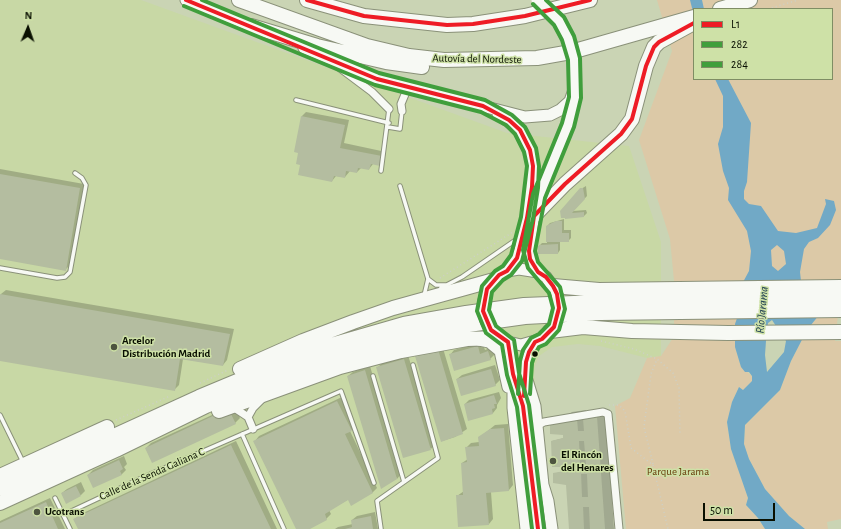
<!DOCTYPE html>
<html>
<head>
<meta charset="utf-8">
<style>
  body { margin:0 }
  #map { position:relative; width:841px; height:529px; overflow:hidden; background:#cad4b4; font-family:"Alegreya Sans",sans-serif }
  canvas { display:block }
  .legend { position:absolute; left:693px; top:8px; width:140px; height:72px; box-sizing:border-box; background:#cee1a7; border:1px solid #7f8d64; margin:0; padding:5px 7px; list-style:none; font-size:12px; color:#090f00 }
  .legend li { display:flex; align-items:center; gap:8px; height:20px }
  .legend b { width:20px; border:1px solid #7f8d64 }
  .north { position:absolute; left:8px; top:8px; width:40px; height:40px; -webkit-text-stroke:3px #cee1a7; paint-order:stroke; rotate:2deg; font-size:11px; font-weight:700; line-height:16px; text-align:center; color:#090f00 }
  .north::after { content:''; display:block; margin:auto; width:14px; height:18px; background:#090f00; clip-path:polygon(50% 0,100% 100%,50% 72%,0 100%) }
  .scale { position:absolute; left:703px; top:503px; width:72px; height:18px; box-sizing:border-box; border:2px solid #090f00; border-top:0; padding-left:5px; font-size:12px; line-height:14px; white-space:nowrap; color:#090f00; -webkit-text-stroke:3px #cee1a7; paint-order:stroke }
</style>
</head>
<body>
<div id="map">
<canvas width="841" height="529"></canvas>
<ul class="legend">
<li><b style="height:5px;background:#ee1c25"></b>L1</li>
<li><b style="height:5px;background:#409e3c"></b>282</li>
<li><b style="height:5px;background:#409e3c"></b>284</li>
</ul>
<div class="north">N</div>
<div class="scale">50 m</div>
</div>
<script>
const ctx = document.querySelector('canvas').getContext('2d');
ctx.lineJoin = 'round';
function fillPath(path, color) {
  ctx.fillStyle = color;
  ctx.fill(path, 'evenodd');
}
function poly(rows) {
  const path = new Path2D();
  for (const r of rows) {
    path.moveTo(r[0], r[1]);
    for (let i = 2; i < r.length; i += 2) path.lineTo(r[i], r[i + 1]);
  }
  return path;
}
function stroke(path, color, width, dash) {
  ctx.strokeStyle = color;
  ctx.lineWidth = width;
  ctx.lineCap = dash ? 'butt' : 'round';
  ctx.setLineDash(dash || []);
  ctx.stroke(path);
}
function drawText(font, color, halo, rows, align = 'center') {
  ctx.font = font + ' "Alegreya Sans",sans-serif';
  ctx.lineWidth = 3;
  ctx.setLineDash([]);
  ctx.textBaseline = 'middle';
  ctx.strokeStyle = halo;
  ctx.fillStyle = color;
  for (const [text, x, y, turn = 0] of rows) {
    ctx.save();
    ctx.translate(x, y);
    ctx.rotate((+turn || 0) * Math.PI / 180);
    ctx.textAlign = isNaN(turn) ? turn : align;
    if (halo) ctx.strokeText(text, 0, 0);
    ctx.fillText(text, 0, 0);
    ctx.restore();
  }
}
fillPath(poly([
  [0,0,141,0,507,133,629,146,661,242,661,356,647,358,600,346,578,344,552,347,539,356,535,366,534,375,554,529,0,529]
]), '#c8d8a5');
fillPath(poly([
  [657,0,841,0,841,307,838,315,835,341,841,341,841,519,827,522,828,529,805,529,789,516,765,489,749,459,744,444,745,425,780,390,791,361,807,330,818,316,772,315,735,347,741,367,752,376,752,381,743,390,739,387,732,402,727,423,731,449,748,498,746,505,758,518,765,529,626,529,615,406,630,398,647,358,661,356,673,338,674,324,674,281,670,239,639,140,672,51],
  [694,9,832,9,832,79,694,79]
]), '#dcc9a7');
fillPath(poly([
  [690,0,702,0,704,9,694,9,694,16],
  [715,79,728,79,751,123,747,182,744,191,744,199,749,204,761,206,778,231,796,233,817,228,826,204,825,199,834,201,836,210,830,225,818,238,809,242,804,249,800,272,801,281,819,315,807,330,791,361,780,390,745,425,744,444,749,459,765,489,789,516,805,529,765,529,758,518,746,505,748,498,731,449,727,422,732,402,739,387,743,390,752,381,752,376,749,372,745,372,741,367,735,347,735,324,745,295,742,284,749,271,751,251,747,231,728,200,729,188,723,171,718,144,723,127,723,96],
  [777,245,784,251,786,264,778,271,772,266,771,250],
  [772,320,786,341,784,352,767,372,765,355,766,341,768,323]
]), '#71a9c6');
fillPath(poly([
  [306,112,349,120,344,143,386,152,384,160,380,164,373,164,369,169,362,167,357,172,350,171,345,177,336,176,332,181,301,164,302,116],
  [0,169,84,184,70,265,65,270,0,258],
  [586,186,587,196,573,211,586,210,587,213,584,216,566,218,581,189],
  [564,219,564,230,571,230,571,238,568,241,560,241,560,250,558,253,539,246,542,243,547,243,547,226,550,223],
  [6,290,234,329,227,360,223,365,183,359,179,385,174,390,0,360,0,301,1,294],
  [482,342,485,350,493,347,495,354,490,359,450,355,454,350],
  [442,345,467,429,455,437,442,441,416,356,421,351],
  [408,355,435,444,431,449,377,368,382,363],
  [495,365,500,380,495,385,457,379,462,375],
  [370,366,401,474,397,479,348,376,353,372],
  [499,392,501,398,497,405,497,408,493,413,469,420,465,404,469,400],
  [342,397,356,426,350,431,377,488,372,493,349,499,329,510,331,514,326,519,308,529,297,529,255,441,259,436],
  [235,408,240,418,235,423,146,448,151,443,223,410],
  [606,408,614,529,570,529,567,484,554,474,566,470,566,466,552,441,564,438,564,419,572,412,586,410,586,416,593,410],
  [508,424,513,485,509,490,491,492,493,519,489,524,457,496,464,491,462,463,468,459,467,447,471,443,479,442,479,438,495,425],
  [236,441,277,529,79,529,75,519,79,515],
  [124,456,127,464,124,467,126,470,121,475,88,475,93,470],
  [81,482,85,491,81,495,62,493,67,489],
  [50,498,65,529,0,529,0,521],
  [375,512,378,529,335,529,338,527,353,524,352,520,357,516]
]), '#0003');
fillPath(poly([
  [301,116,345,125,340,148,382,156,380,166,371,164,369,170,358,168,357,173,346,171,345,178,334,176,332,182,298,175,300,165,296,164,298,153,294,152],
  [0,174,80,188,66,271,0,259],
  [580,188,583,188,585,199,572,213,584,212,584,217,565,219,565,218,561,218,560,211],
  [556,221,562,221,562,233,569,233,569,242,546,242,546,226],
  [558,244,558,254,538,254,538,246,540,245],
  [0,294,230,334,223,366,180,359,175,391,0,361],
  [478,346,480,354,488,351,491,360,454,371,449,354],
  [438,349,463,434,441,442,415,356],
  [404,359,431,450,403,458,376,367],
  [491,369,496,386,461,396,456,379],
  [365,370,397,479,381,489,347,376],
  [494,395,497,404,494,404,495,408,492,409,493,414,468,421,464,404],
  [337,401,352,431,345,434,373,493,351,506,348,500,325,514,327,520,310,529,296,529,253,441],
  [230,412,236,424,152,463,145,448,217,414],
  [597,417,605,529,590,529,589,507,583,507,584,529,569,529,566,485,553,483,553,473,565,471,565,467,552,467,551,441,563,438,563,435,550,434,550,424,577,419,578,431,584,431,583,418],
  [579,441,584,441,586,464,580,464],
  [581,474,587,474,588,497,582,497],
  [504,428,509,491,486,493,489,525,458,527,456,495,463,495,461,463,467,462,465,447,479,446,478,437,490,429],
  [231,445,271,529,78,529,73,519],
  [119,460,123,469,120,471,122,475,93,488,87,475],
  [76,486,81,496,66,504,61,493],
  [46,502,58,529,0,529,0,523],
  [371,516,373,529,345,529,352,527,351,520]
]), '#b4bda0');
const lane = poly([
  [296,100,389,123],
  [388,127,400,129,402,111],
  [381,171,389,109],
  [400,186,428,279],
  [0,268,57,278,65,277,70,272,86,185,82,178,75,173],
  [441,288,462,277,520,237],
  [424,296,428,279,436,285,446,285],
  [373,376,404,482],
  [0,415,23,462],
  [242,434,284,529],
  [55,498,70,529],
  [63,515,146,476,341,391,374,483],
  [381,529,377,501,438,458,413,365]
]);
const street = poly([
  [336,65,372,92,389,109],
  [402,111,401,104,408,87],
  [233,407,248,417,253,429],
  [248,417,253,408,261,400],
  [538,425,544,422,603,412,608,414,619,529]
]);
const secondary = poly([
  [186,0,258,29],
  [304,48,377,79,525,117,550,115,560,110,570,101,575,87],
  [498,114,520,130,530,150,533,166,529,206,520,250,514,263,507,271],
  [538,272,533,265,529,251,533,220,545,181,568,125,575,98,575,71],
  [484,300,487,289,499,275,507,271,519,269,538,272,546,277,557,293],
  [493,332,508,342,521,345,542,339,555,324],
  [479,340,489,342,500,351,508,387],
  [508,342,515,381],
  [535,342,526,362,523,406,538,529],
  [513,374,513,408,526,529],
  [527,380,535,406,543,485,548,501,552,529]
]);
const highway = poly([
  [239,0,367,46,409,56,444,60,537,58,571,52,694,17],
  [307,0,364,16,447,25,473,24,525,16,590,0],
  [720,9,750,0],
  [251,26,317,46,386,62,422,67],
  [534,216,565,184,621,134,632,119,646,66,654,47,659,42,690,25],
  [553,286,599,290,841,287],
  [550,331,583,327,632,331,728,333,841,332],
  [240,369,303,341,353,322,393,308,494,280],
  [219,411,340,367,401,351,467,339,499,338],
  [0,476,107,427],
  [0,488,199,397,307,352,404,324,466,313,524,305,599,302,841,299],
  [0,503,116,450,206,406,253,386,311,364,409,336,468,325,525,317,600,313,841,310]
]);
stroke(lane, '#8a9179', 5.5);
stroke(street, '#8a9179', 9);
stroke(secondary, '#8a9179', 13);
stroke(highway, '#8a9179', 16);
stroke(poly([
  [768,9,798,0],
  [440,278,513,232],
  [601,341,634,349,657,359,673,373,679,388,680,435],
  [200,383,228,370],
  [609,405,619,405,625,411,631,448,653,465,668,529],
  [116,420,170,396],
  [653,464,644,427,651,374,657,359]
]), '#cdd0c7', 1.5, [1, 3]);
stroke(lane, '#f7f9f4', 3.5);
stroke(street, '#f7f9f4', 7);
stroke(secondary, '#f7f9f4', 11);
stroke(highway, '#f7f9f4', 14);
const secondaryBridge = poly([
  [537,0,559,21,564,29,571,47,575,71],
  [484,300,483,311,486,321,491,330],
  [556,322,559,308,557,294]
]);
stroke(secondaryBridge, '#8a9179', 13, []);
stroke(secondaryBridge, '#f7f9f4', 11);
stroke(poly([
  [186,0,377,79,483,106,509,120,520,130,530,150,533,166,532,187,527,218,517,258,507,271,499,275,487,289,483,311,491,330,508,342,513,374,523,406,538,529],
  [307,0,364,16,447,25,473,24,525,16,590,0],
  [524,396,526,362,529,352,535,342,542,339,554,327,559,308,557,294,553,286,546,277,538,272,530,259,529,251,534,216,565,184,621,134,632,119,646,66,654,47,659,42,694,23]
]), '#ee1c25', 4);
stroke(poly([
  [184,6,375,85,481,112,506,125,515,134,524,152,527,166,521,217,511,255,503,266,495,271,482,286,477,311,486,333,502,345,507,375,517,407,532,529],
  [530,394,532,363,535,354,539,347,546,344,559,330,565,309,560,287,538,262,535,251,545,198,574,127,581,98,580,58,574,36,564,17,546,0]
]), '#409e3c', 4);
stroke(poly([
  [202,0,379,73,485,100,512,115,525,127,536,148,539,166,538,188,533,219,522,261,511,275,503,280,492,292,489,310,496,326,514,340,519,373,529,405,544,528],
  [518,394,520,361,523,350,531,338,539,334,549,324,553,308,549,293,528,268,523,250,533,194,562,123,569,97,568,60,562,40,554,25,533,4]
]), '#409e3c', 4);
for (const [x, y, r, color] of [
  [114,347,4,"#4d543f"],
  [535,354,3.5,"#090f00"],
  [553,461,4,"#4d543f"],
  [37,512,4,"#4d543f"]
]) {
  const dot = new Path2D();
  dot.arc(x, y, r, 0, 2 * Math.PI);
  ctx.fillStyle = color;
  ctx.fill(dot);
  stroke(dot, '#cee1a7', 1.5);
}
drawText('11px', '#090f00', '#cee1a7', [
  ["Autovía del Nordeste",477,59,1],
  ["Calle de la Senda Galiana C",152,474,-24]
]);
drawText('bold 11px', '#090f00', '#cee1a7', [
  ["Arcelor",122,341],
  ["Distribución Madrid",122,354],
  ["El Rincón",561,455],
  ["del Henares",561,468],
  ["Ucotrans",45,512]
], 'left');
drawText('11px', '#683c0b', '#cee1a7', [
  ["Parque Jarama",678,472]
]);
drawText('italic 12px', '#14344c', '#cee1a7', [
  ["Río Jarama",762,310,-85]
]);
</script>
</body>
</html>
